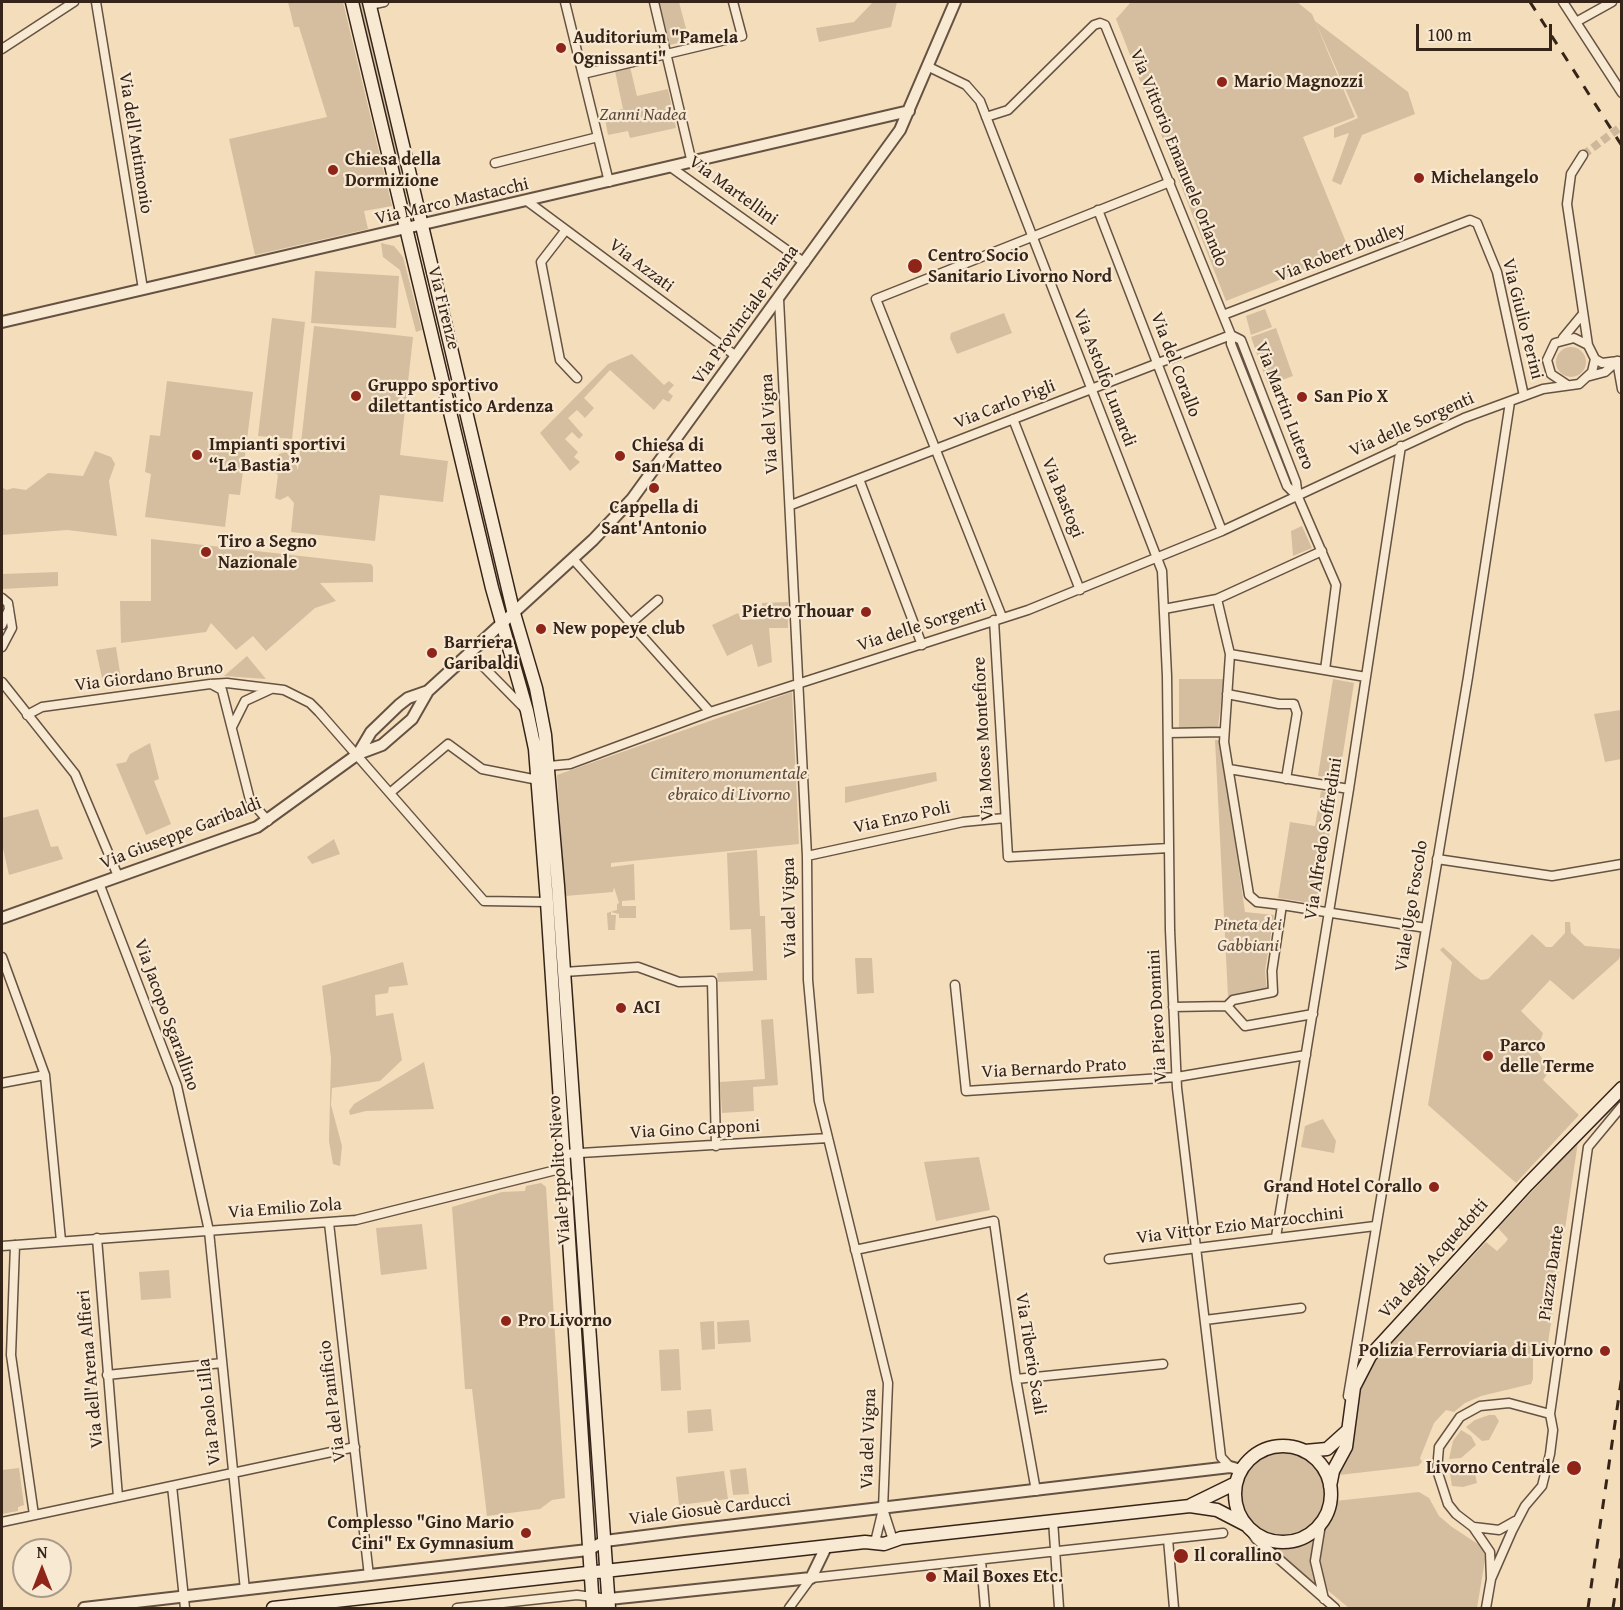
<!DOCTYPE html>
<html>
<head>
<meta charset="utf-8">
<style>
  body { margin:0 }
  #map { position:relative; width:1623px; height:1610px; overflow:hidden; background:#f4ddbb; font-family:"Gentium Book Plus",serif }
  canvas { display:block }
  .frame { position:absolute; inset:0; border:3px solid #362419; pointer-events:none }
  .north { position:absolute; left:12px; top:1538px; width:60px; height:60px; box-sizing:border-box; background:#f8e9d3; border:2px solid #aa9a89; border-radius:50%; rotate:0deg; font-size:16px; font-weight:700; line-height:24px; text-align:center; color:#362419 }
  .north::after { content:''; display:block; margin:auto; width:21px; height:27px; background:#8f2418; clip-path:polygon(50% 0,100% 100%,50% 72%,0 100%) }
  .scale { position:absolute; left:1416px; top:24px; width:136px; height:27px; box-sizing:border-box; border:3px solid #362419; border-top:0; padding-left:8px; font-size:18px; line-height:21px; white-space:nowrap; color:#362419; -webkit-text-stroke:4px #f8e9d3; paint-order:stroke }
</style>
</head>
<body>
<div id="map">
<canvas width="1623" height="1610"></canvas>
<div class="frame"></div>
<div class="north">N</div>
<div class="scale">100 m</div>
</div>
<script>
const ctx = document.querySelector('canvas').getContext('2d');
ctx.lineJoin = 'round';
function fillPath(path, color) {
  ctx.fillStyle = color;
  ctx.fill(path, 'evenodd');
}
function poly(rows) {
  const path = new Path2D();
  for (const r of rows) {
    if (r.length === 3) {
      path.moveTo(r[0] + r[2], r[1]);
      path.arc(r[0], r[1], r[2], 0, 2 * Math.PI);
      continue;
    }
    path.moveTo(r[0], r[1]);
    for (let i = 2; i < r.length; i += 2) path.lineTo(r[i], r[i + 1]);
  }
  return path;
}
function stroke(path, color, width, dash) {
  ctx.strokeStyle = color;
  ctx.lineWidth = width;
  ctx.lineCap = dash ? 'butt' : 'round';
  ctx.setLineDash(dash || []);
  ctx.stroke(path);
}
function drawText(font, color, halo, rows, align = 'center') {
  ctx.font = font + ' "Gentium Book Plus",serif';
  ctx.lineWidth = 4.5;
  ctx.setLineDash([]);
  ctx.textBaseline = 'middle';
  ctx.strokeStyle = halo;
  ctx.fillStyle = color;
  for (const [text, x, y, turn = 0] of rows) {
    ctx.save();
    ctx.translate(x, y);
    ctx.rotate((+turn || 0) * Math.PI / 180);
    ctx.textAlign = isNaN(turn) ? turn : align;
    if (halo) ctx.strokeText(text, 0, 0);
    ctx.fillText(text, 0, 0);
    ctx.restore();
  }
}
fillPath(poly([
  [288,2,343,2,392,206,364,211,368,229,255,255,229,139,327,117,299,27,294,27],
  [356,2,363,2,406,193,403,193],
  [659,2,679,2,689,40,670,45],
  [873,2,897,2,891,27,819,42,816,28,854,22],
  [1131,2,1297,2,1312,14,1355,117,1303,137,1350,252,1226,301,1116,19],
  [1315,21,1408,92,1415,114,1362,135,1341,185,1332,181,1349,133,1334,138,1334,128,1358,118],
  [630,67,637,96,668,89,676,128,630,138,628,131,608,135,604,113,623,109,615,71],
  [381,243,394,246,403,257,422,330,416,332,400,270,383,257],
  [315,271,399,276,396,328,311,323],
  [1265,309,1272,327,1251,335,1246,316],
  [1004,313,1012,333,957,354,950,338,951,333],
  [272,318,305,322,292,439,258,436],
  [314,326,413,337,400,455,448,461,443,502,380,495,375,541,291,532,294,503,288,496,280,500,275,498,278,475,272,471,272,465,279,454,286,452,295,461,298,470],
  [1276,328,1293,376,1268,385,1251,337],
  [1571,362,15],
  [632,354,664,385,669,381,674,385,668,392,673,396,669,402,663,399,654,410,610,370,584,398,594,408,585,418,577,410,568,418,583,435,579,439,572,432,565,439,578,452,574,457,580,462,570,471,540,433,608,364],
  [167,381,253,392,240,495,229,494,225,527,145,517,151,474,145,472,150,435,160,436],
  [95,451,111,457,115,464,109,481,117,536,67,530,2,535,2,481,3,488,7,490,13,488,26,490,48,473,83,476],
  [1302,526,1312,548,1293,556,1291,531],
  [151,539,371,564,373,567,373,582,320,583,336,601,315,608,266,651,253,636,236,650,211,623,206,632,121,643,120,601,151,601],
  [58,572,58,586,2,589,2,574],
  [788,602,788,628,769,628,772,662,758,667,752,644,727,656,712,625,738,613,741,620,763,619,762,603],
  [116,647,122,685,104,687,96,650],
  [247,656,266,679,224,676],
  [1179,679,1224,679,1218,727,1179,729],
  [1333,679,1354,683,1339,779,1318,776],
  [792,692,799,844,611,863,611,867,634,864,635,900,622,901,622,906,636,906,636,918,619,918,619,914,611,912,611,915,616,915,615,930,608,930,607,913,617,910,617,904,619,903,614,887,613,892,565,896,557,775],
  [1621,710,1621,759,1605,762,1594,714],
  [1215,740,1220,740,1245,912,1274,915,1265,971,1267,990,1228,996],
  [150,743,159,779,154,781,171,824,146,835,116,764,126,762,130,754],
  [936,772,937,781,845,803,845,787],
  [1321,791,1336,794,1318,904,1278,898,1290,822,1315,826],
  [38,809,51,847,58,846,63,859,9,875,2,844,2,818],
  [334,839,340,854,312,864,307,857],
  [757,850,760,916,765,916,767,980,718,982,717,973,753,971,751,929,730,930,727,853],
  [1565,922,1570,922,1571,933,1585,946,1621,949,1621,952,1619,959,1573,1000,1550,980,1521,1011,1543,1033,1537,1051,1550,1070,1543,1080,1579,1115,1516,1183,1428,1105,1452,962,1440,950,1443,947,1475,976,1481,980,1488,979,1532,934,1546,947,1552,947,1565,933],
  [855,958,872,958,874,993,857,994],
  [403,962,408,985,389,987,388,993,375,995,376,1016,393,1013,402,1060,380,1081,332,1088,331,1105,342,1146,340,1166,333,1164,329,1141,331,1058,322,986],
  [773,1019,778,1085,753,1087,754,1111,722,1113,720,1082,765,1079,761,1020],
  [424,1062,434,1109,366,1111,350,1115,349,1111,354,1104],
  [1323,1119,1336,1141,1334,1153,1301,1147,1305,1126],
  [1578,1142,1546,1356,1541,1355,1540,1345,1533,1344,1533,1379,1531,1384,1481,1396,1465,1403,1454,1412,1446,1410,1434,1423,1420,1458,1422,1462,1418,1466,1339,1475,1340,1466,1354,1439,1358,1388,1372,1364,1486,1242,1497,1251,1505,1243,1508,1239,1498,1228],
  [979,1157,990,1210,936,1221,924,1162],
  [541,1183,546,1187,565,1498,552,1500,540,1509,487,1516,472,1389,465,1389,452,1207,502,1192,525,1191,526,1186],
  [422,1224,427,1269,381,1275,376,1228],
  [169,1270,171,1298,141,1300,139,1272],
  [749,1320,751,1342,718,1344,717,1322],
  [714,1321,715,1349,702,1350,700,1322],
  [679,1349,681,1390,661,1391,659,1350],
  [711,1409,713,1431,688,1433,687,1411],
  [1489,1415,1495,1415,1499,1421,1489,1440,1482,1441,1466,1427,1475,1420],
  [1461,1430,1471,1436,1476,1445,1461,1458,1449,1459,1453,1441],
  [1283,1494,41],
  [1470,1462,1473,1464,1477,1483,1463,1487,1452,1486,1449,1468,1455,1463],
  [19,1468,24,1505,18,1507,18,1511,2,1514,2,1470],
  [746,1468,749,1494,733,1495,730,1470],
  [724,1471,728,1499,679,1505,676,1477],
  [1419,1492,1429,1498,1439,1516,1452,1527,1484,1548,1485,1560,1477,1608,1349,1608,1326,1589,1319,1563,1319,1548,1335,1501],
  [1313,1536,1312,1564,1316,1588,1270,1547,1271,1545,1293,1545]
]), '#d4be9f');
stroke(poly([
  [1583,155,1622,126]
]), '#ceb89b', 8, [8, 4]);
const minor = poly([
  [96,2,143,289],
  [565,2,609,182],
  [654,2,692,163],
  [1563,2,1622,93],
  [370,5,384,2],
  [1576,22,1612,2],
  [2,49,74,2],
  [929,67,966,85,980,101,1162,571,1167,676,1170,930,1177,1088,1221,1457,1230,1467],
  [583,74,742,36,733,2],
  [1583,155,1571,174,1567,204,1588,345],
  [495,163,598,137],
  [672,168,805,263],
  [527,201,736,356],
  [1098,210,1222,531],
  [565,231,541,262,560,360,577,378],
  [779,299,807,856,808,980,819,1101,888,1383,883,1509,876,1538],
  [1223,315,1470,220,1477,223,1497,272,1524,396],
  [1563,338,1582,315],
  [1595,359,1602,363,1618,361],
  [1617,361,1622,389],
  [1590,376,1605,372,1617,361],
  [1013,419,1080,590],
  [859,479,922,645],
  [1298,497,1287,486,1231,344,1231,335,1241,340,1296,482,1298,497,1336,585,1325,670],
  [791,505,1231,335,1105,25,1100,23,1094,25,1008,110,986,117],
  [573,559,710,712],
  [2,598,8,603,12,628,2,647],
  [1217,599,1230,654,1224,742,1249,895,1257,902,1282,905,1272,971,1273,992,1233,1000,1227,1006],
  [1164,609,1217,599,1322,551],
  [1002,617,876,299,1170,182],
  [994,620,1008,857,1169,848],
  [630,624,658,600],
  [2,625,9,609],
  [469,652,526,710],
  [1230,654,1366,677],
  [2,682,75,774,118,876],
  [211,684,222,690,250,800,268,821],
  [1227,694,1279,704,1294,704,1297,713,1286,779],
  [27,715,42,707,210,684,227,683,284,690,310,703,319,712,484,901,547,902],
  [232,727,245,701,271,689],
  [1168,733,1224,732],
  [549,766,570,764,710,712,1028,610,1222,531,1464,418,1543,389,1579,384,1592,372,1595,359,1588,345,1574,338,1555,343,1547,360,1551,374,1566,384],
  [1229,769,1349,789],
  [391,792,448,744,482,769,538,780],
  [807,856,963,822,1005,818],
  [1437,859,1552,876,1622,864],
  [99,883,177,1086,209,1231,245,1590],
  [1282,905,1426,928],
  [2,957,45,1075,61,1241],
  [564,972,638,967,679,982,712,981,716,1146],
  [955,985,966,1091,1177,1077,1306,1055],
  [1227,1006,1245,1026,1313,1014],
  [1173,1007,1227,1006],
  [2,1083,45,1075],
  [564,1154,828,1138],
  [329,1223,369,1576],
  [1276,1237,1349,789,1401,446],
  [97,1238,118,1497],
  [15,1245,11,1355,34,1515],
  [2,1246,356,1220,564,1168],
  [855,1250,994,1221,1016,1379,1036,1491],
  [1109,1259,1375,1226],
  [1205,1320,1301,1308],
  [107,1375,222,1363],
  [1016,1379,1163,1364],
  [1348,1396,1468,677,1510,402],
  [172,1486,185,1608],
  [883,1509,892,1537],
  [1053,1520,1059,1608],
  [2,1522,355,1447],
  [1321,1524,1315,1561,1324,1599],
  [1474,1527,1499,1530,1515,1521],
  [1249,1529,1256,1539,1335,1608],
  [1168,1539,1174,1608],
  [981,1560,985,1608],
  [1491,1579,1512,1531,1525,1506,1542,1486,1550,1454,1553,1430,1550,1414,1588,1147,1622,1106],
  [457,1608,577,1595,609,1599],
  [789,1608,811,1578,1223,1533],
  [1486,1608,1491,1579,1490,1552,1473,1527,1456,1514,1448,1504,1437,1470,1439,1447,1460,1417,1480,1406,1509,1403,1550,1414]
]);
const tertiary = poly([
  [2,322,909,111],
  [358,754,371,732,399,705,408,698,428,691],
  [2,918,257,827,358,754,382,745,412,719,428,691,593,540,632,499,900,130,955,2],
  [84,1608,570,1552,588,1550,605,1541,684,1531,1230,1467,1241,1470],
  [593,1608,609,1599,811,1578,826,1547]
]);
const secondary = poly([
  [352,2,492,588,527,711,535,749,547,902,593,1608],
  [369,2,513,610,536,688,545,735,558,886,609,1608],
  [1283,1494,48],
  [1305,1451,1327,1449,1347,1431],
  [1330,1486,1333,1471,1346,1447,1354,1387,1370,1356,1527,1185,1622,1088],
  [1191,1505,1236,1483],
  [273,1608,865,1542,884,1544,901,1538,1190,1506,1217,1510,1246,1525]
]);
stroke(minor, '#665242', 11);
stroke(tertiary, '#665242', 14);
stroke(secondary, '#362419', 15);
stroke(minor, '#f8e9d3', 8);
stroke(tertiary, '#f8e9d3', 10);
stroke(secondary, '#f8e9d3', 12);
stroke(poly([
  [1530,2,1622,146],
  [1588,1608,1622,1375],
  [1613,1608,1622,1549]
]), '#362419', 3, [10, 10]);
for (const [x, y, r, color] of [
  [561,48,6,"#8f2418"],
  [1222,82,6,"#8f2418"],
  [333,170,6,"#8f2418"],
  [1419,178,6,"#8f2418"],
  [915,266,8,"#8f2418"],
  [356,396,6,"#8f2418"],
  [1302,397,6,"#8f2418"],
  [197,455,6,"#8f2418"],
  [620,456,6,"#8f2418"],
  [654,488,6,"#8f2418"],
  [206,552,6,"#8f2418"],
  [866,612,6,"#8f2418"],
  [541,629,6,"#8f2418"],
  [432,653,6,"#8f2418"],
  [621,1008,6,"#8f2418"],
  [1488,1056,6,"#8f2418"],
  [1434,1187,6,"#8f2418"],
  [506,1321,6,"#8f2418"],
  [1605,1351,6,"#8f2418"],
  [1574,1468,8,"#8f2418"],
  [526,1533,6,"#8f2418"],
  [1181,1556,8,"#8f2418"],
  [931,1577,6,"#8f2418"]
]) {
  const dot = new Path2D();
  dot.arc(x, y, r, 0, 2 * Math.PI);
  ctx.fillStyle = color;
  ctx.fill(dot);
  stroke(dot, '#f8e9d3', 2);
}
drawText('bold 18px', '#362419', '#f8e9d3', [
  ["Auditorium \"Pamela",573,38],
  ["Ognissanti\"",573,59],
  ["Mario Magnozzi",1234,82],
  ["Chiesa della",345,160],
  ["Dormizione",345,181],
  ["Michelangelo",1431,178],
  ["Centro Socio",928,256],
  ["Sanitario Livorno Nord",928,277],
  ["Gruppo sportivo",368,386],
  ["dilettantistico Ardenza",368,407],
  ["San Pio X",1314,397],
  ["Impianti sportivi",209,445],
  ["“La Bastia”",209,466],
  ["Chiesa di",632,446],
  ["San Matteo",632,467],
  ["Cappella di",654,508,"center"],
  ["Sant'Antonio",654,529,"center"],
  ["Tiro a Segno",218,542],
  ["Nazionale",218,563],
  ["Pietro Thouar",854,612,"right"],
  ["New popeye club",553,629],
  ["Barriera",444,643],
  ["Garibaldi",444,664],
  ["ACI",633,1008],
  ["Parco",1500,1046],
  ["delle Terme",1500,1067],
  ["Grand Hotel Corallo",1422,1187,"right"],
  ["Pro Livorno",518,1321],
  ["Polizia Ferroviaria di Livorno",1593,1351,"right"],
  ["Livorno Centrale",1560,1468,"right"],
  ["Complesso \"Gino Mario",514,1523,"right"],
  ["Cini\" Ex Gymnasium",514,1544,"right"],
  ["Il corallino",1194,1556],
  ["Mail Boxes Etc.",943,1577]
], 'left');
drawText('italic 18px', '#5e4a3a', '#f8e9d3', [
  ["Zanni Nadea",643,115],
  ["Cimitero monumentale",729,774],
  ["ebraico di Livorno",729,795],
  ["Pineta dei",1248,925],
  ["Gabbiani",1248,946]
]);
drawText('18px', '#362419', '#f8e9d3', [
  ["Via dell'Antimonio",135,143,81],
  ["Via Vittorio Emanuele Orlando",1178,158,68],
  ["Via Martellini",733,191,36],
  ["Via Marco Mastacchi",452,202,-13],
  ["Via Robert Dudley",1341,253,-21],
  ["Via Azzati",641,266,37],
  ["Via Firenze",443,308,76],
  ["Via Provinciale Pisana",746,315,-54],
  ["Via Giulio Perini",1522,319,76],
  ["Via del Corallo",1175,365,69],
  ["Via Astolfo Lunardi",1104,378,69],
  ["Via Carlo Pigli",1005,405,-21],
  ["Via Martin Lutero",1284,406,69],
  ["Via del Vigna",770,424,-93],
  ["Via delle Sorgenti",1412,425,-24],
  ["Via Bastogi",1062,498,68],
  ["Via delle Sorgenti",922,626,-18],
  ["Via Giordano Bruno",149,677,-7],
  ["Via Moses Montefiore",984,739,-93],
  ["Via Enzo Poli",902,818,-12],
  ["Via Giuseppe Garibaldi",181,834,-21],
  ["Via Alfredo Soffredini",1324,839,-81],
  ["Viale Ugo Foscolo",1412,906,-81],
  ["Via del Vigna",790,908,-91],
  ["Via Jacopo Sgarallino",166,1015,70],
  ["Via Piero Donnini",1158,1016,-93],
  ["Via Bernardo Prato",1054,1069,-3],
  ["Via Gino Capponi",695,1130,-3],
  ["Viale Ippolito Nievo",560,1170,-94],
  ["Via Emilio Zola",285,1209,-4],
  ["Via Vittor Ezio Marzocchini",1240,1226,-7],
  ["Via degli Acquedotti",1434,1259,-48],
  ["Piazza Dante",1552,1273,-82],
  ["Via Tiberio Scali",1030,1354,81],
  ["Via dell'Arena Alfieri",91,1369,-95],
  ["Via del Panificio",333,1401,-97],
  ["Via Paolo Lilla",210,1412,-96],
  ["Via del Vigna",869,1439,-88],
  ["Viale Giosuè Carducci",710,1510,-7]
]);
</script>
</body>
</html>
